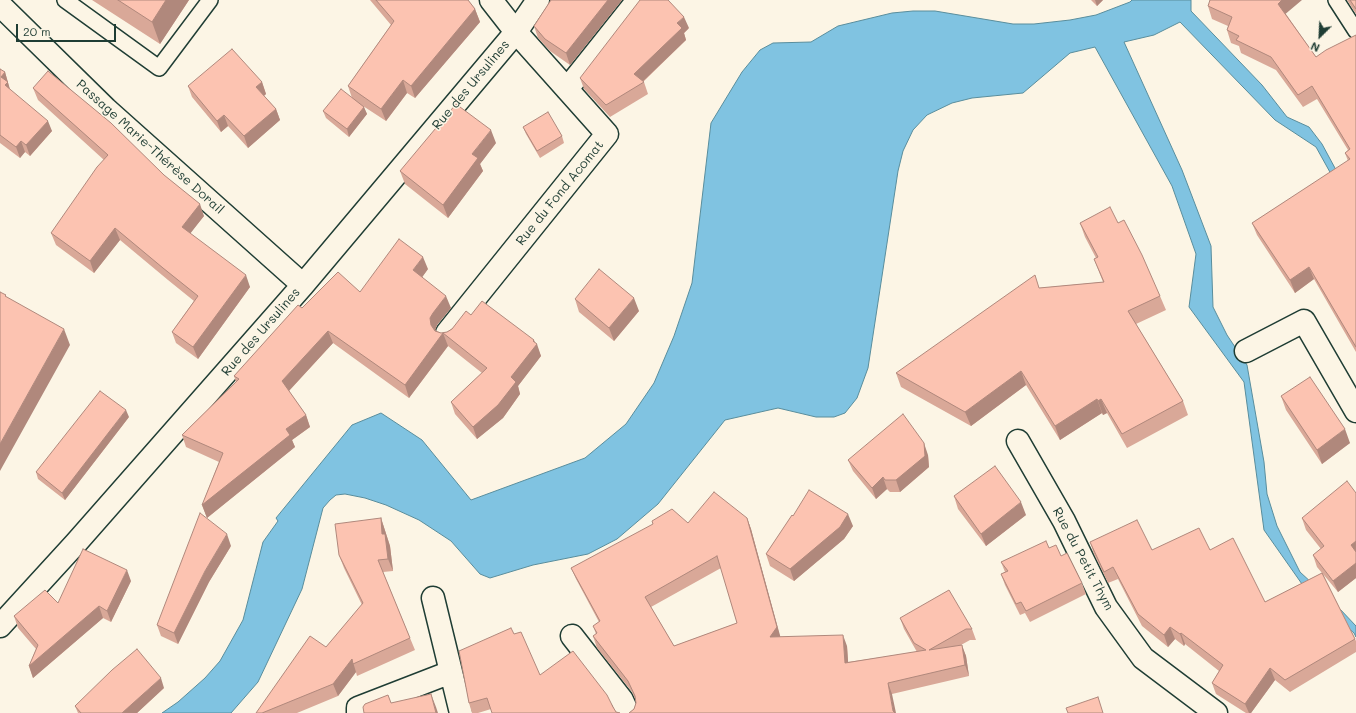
<!DOCTYPE html>
<html>
<head>
<meta charset="utf-8">
<style>
  body { margin:0 }
  #map { position:relative; width:1356px; height:713px; overflow:hidden; background:#fcf5e5; font-family:Mali,sans-serif }
  canvas { display:block }
  .north { position:absolute; left:1300px; top:16px; width:40px; height:40px; -webkit-text-stroke:3px #fcf5e5; paint-order:stroke; rotate:204deg; font-size:11px; font-weight:700; line-height:16px; text-align:center; color:#1f3d34 }
  .north::after { content:''; display:block; margin:auto; width:14px; height:18px; background:#1f3d34; clip-path:polygon(50% 0,100% 100%,50% 72%,0 100%) }
  .scale { position:absolute; left:16px; top:24px; width:100px; height:18px; box-sizing:border-box; border:2px solid #1f3d34; border-top:0; padding-left:5px; font-size:12px; line-height:14px; white-space:nowrap; color:#1f3d34; -webkit-text-stroke:3px #fcf5e5; paint-order:stroke }
</style>
</head>
<body>
<div id="map">
<canvas width="1356" height="713"></canvas>
<div class="north">N</div>
<div class="scale">20 m</div>
</div>
<script>
const ctx = document.querySelector('canvas').getContext('2d');
ctx.lineJoin = 'round';
function fillPath(path, color) {
  ctx.fillStyle = color;
  ctx.fill(path, 'evenodd');
}
function poly(rows) {
  const path = new Path2D();
  for (const r of rows) {
    path.moveTo(r[0], r[1]);
    for (let i = 2; i < r.length; i += 2) path.lineTo(r[i], r[i + 1]);
  }
  return path;
}
function stroke(path, color, width, dash) {
  ctx.strokeStyle = color;
  ctx.lineWidth = width;
  ctx.lineCap = dash ? 'butt' : 'round';
  ctx.setLineDash(dash || []);
  ctx.stroke(path);
}
function drawText(font, color, halo, rows, align = 'center') {
  ctx.font = font + ' Mali,sans-serif';
  ctx.lineWidth = 3;
  ctx.setLineDash([]);
  ctx.textBaseline = 'middle';
  ctx.strokeStyle = halo;
  ctx.fillStyle = color;
  for (const [text, x, y, turn = 0] of rows) {
    ctx.save();
    ctx.translate(x, y);
    ctx.rotate((+turn || 0) * Math.PI / 180);
    ctx.textAlign = isNaN(turn) ? turn : align;
    if (halo) ctx.strokeText(text, 0, 0);
    ctx.fillText(text, 0, 0);
    ctx.restore();
  }
}
const water = poly([
  [1132,0,1191,0,1191,11,1262,85,1287,117,1309,127,1322,144,1356,207,1356,219,1316,147,1275,120,1180,22,1154,35,1124,42,1182,170,1211,246,1213,307,1227,335,1247,365,1264,462,1267,494,1277,526,1300,572,1339,608,1356,626,1356,637,1354,633,1309,594,1264,530,1244,382,1189,307,1196,254,1172,186,1095,47,1070,53,1023,93,972,98,952,103,927,115,913,130,903,151,898,171,868,368,857,398,845,413,834,417,816,417,778,408,725,420,658,504,617,539,588,554,533,565,490,578,480,574,451,541,419,520,386,505,365,498,345,494,336,495,330,500,323,508,302,589,258,682,231,713,162,713,178,702,205,678,220,661,243,620,263,542,278,521,276,518,352,425,381,413,422,440,471,500,585,458,626,424,654,383,674,336,692,283,711,123,742,72,760,50,773,43,811,42,838,26,892,13,913,11,935,11,1013,24,1034,24,1070,20,1096,15,1130,2,1132,0]
]);
fillPath(water, '#80c3e1');
stroke(water, '#598d9c', 1);
const lane = poly([
  [65,0,159,68,210,0],
  [1336,0,1356,31]
]);
const street = poly([
  [0,5,106,109,303,285],
  [567,89,638,0],
  [447,333,607,134,516,32,491,0],
  [1246,351,1304,321,1356,411],
  [1018,441,1064,521,1106,607,1143,658,1216,713],
  [433,598,461,713],
  [0,626,76,543,303,285,516,32,538,0],
  [572,636,622,700,628,713],
  [358,713,358,708,451,672]
]);
stroke(lane, '#1f3d34', 18);
stroke(street, '#1f3d34', 25);
stroke(lane, '#fcf5e5', 15);
stroke(street, '#fcf5e5', 22);
fillPath(poly([
  [92,0,189,0,160,44],
  [370,0,468,0,475,9,480,22,415,98,407,93,386,121,363,106,367,114,349,137,326,118,323,111,352,98,348,86,391,25],
  [551,0,622,0,570,65,550,51,538,38,534,26],
  [1091,0,1103,0,1097,6],
  [1347,0,1356,0,1356,14],
  [1208,6,1286,14,1316,57,1356,35,1356,352,1314,279,1295,293,1257,235,1252,223,1348,161,1345,153,1348,150,1317,99,1303,107,1276,70,1241,53,1239,46,1231,43,1227,30,1228,26,1212,19],
  [689,28,684,33,686,40,643,82,644,82,648,94,610,117,584,89,580,78],
  [0,69,5,72,10,90,52,131,30,156,25,152,20,158,0,143],
  [262,82,266,94,264,96,276,109,280,120,248,148,228,126,221,132,192,97,188,86],
  [33,88,204,216,190,233,250,287,198,359,176,343,172,332,194,301,168,280,120,240,94,273,56,245,51,233,104,160,38,100],
  [523,127,562,136,564,143,540,158,526,134],
  [496,143,480,164,483,171,448,218,405,184,400,171],
  [1080,223,1118,223,1160,296,1166,310,1136,324,1183,401,1188,415,1127,448,1107,413,1103,415,1102,413,1060,440,1026,385,971,426,901,387,896,373,1039,288,1103,282,1094,259,1096,258,1085,237],
  [428,269,422,277,451,308,437,325,435,330,441,333,447,332,471,315,535,342,541,356,518,386,520,394,503,418,477,439,455,414,451,402,482,373,448,346,409,398,333,343,289,391,306,415,310,427,292,440,295,447,207,518,202,505,219,462,186,447,182,435,236,382,234,376,302,308,360,292],
  [575,299,639,311,614,341,579,312],
  [1281,396,1350,443,1322,464,1286,410],
  [129,417,65,500,38,479,36,472],
  [928,455,929,467,900,492,890,492,887,489,876,499,853,471,848,460],
  [1356,493,1356,578,1338,592,1323,574,1355,639,1356,641,1356,652,1290,692,1275,680,1251,713,1246,713,1216,694,1212,683,1219,671,1185,644,1184,646,1175,639,1168,647,1142,626,1118,579,1108,583,1094,554,1090,542,1152,550,1210,550,1265,602,1322,573,1317,567,1313,555,1321,549,1306,530,1302,518],
  [954,496,1026,515,986,546,958,509],
  [793,516,853,526,844,539,794,581,770,566,766,554],
  [381,518,390,546,393,571,383,572,410,638,415,650,357,676,356,672,338,696,297,713,262,713,326,647,362,605,344,568,339,555],
  [747,518,751,529,780,637,847,646,848,662,917,652,904,629,900,618,972,629,976,640,970,640,961,645,966,656,969,676,892,694,629,713,634,709,636,703,636,701,632,692,597,648,593,636,596,634,593,626,599,622,576,579,571,568,688,523],
  [721,568,737,623,674,646,651,607],
  [231,546,209,582,178,644,161,636,157,625],
  [1049,548,1082,583,1086,594,1030,622,1025,613,1020,615,1005,585,1001,574,1005,572,1001,562],
  [131,581,111,622,103,618,33,678,29,666,36,649,18,628,14,616],
  [514,634,540,675,613,707,616,712,491,709,478,713,472,713,469,703],
  [164,688,137,713,78,713,75,706]
]), '#d9a898');
fillPath(poly([
  [166,0,189,0,160,44,152,22],
  [608,0,622,0,570,65,566,53],
  [1095,0,1103,0,1097,6],
  [1282,0,1302,0,1283,16,1278,4],
  [475,9,480,22,415,98,411,86],
  [684,17,689,28,684,33,686,40,638,86,634,74,677,23],
  [5,72,11,93,9,96,1,77],
  [403,80,407,93,386,121,381,109],
  [262,82,266,94,260,99,256,87],
  [364,107,367,114,349,137,347,129],
  [276,109,280,120,248,148,244,136],
  [224,115,228,126,221,132,217,121],
  [48,121,52,131,30,156,26,145],
  [491,130,496,143,480,164,483,171,448,218,443,205,472,154],
  [21,141,25,152,20,158,16,147],
  [200,204,204,216,186,239,182,227],
  [115,228,120,240,94,273,90,261],
  [423,257,428,269,418,283,413,270],
  [1309,267,1314,279,1295,293,1290,280],
  [246,275,250,287,198,359,193,347],
  [446,296,451,308,437,325,435,331,431,325,430,318,433,313],
  [634,298,639,311,614,341,609,328],
  [64,329,70,345,0,471,0,444],
  [328,331,333,343,286,394,282,381],
  [443,333,448,346,409,398,405,385],
  [534,340,536,345,537,344,541,356,518,386,520,394,503,418,477,439,473,427],
  [1021,371,1026,385,971,426,965,412],
  [1097,399,1102,413,1060,440,1055,426],
  [1101,399,1107,413,1103,415,1098,401],
  [126,410,129,417,65,500,62,493],
  [306,415,310,427,292,440,295,447,207,518,202,505,286,429],
  [1345,429,1350,443,1322,464,1317,450],
  [924,443,928,455,929,467,900,492,896,480],
  [883,477,887,489,876,499,872,488],
  [1021,502,1026,515,986,546,981,534],
  [848,514,853,526,844,539,794,581,790,569],
  [381,518,390,546,393,571,388,559,382,534],
  [747,518,751,529,781,639,770,637],
  [227,534,231,546,209,582,178,644,174,633,205,571],
  [1356,541,1356,556,1351,545],
  [1356,563,1356,578,1338,592,1333,581],
  [127,570,131,581,111,622,107,611],
  [99,606,103,618,33,678,29,666],
  [1170,627,1175,639,1168,647,1164,635],
  [1181,633,1185,644,1184,646,1180,634],
  [843,635,847,646,849,674,845,663],
  [962,645,966,656,969,676,965,665],
  [352,659,356,672,338,696,333,684],
  [1270,668,1275,680,1251,713,1249,713,1245,704],
  [161,678,164,688,137,713,122,713],
  [888,683,892,694,896,713,894,713,893,711],
  [431,694,436,707,438,713,436,713]
]), '#b0887c');
const building = poly([
  [118,0,166,0,152,22,118,0],
  [376,0,468,0,475,9,411,86,403,80,381,109,348,86,394,21,376,0],
  [551,0,608,0,566,53,545,39,534,26,551,0],
  [640,0,668,0,684,17,677,23,682,28,634,74,644,82,606,105,580,78,640,0],
  [1210,0,1282,0,1278,4,1316,57,1326,50,1356,35,1356,347,1309,267,1290,280,1252,223,1350,159,1345,153,1350,149,1312,86,1298,95,1271,57,1236,40,1239,36,1227,30,1232,17,1208,6,1210,0],
  [1350,0,1356,0,1356,9,1350,0],
  [232,49,262,82,256,87,276,109,244,136,224,115,217,121,188,86,232,49],
  [0,69,5,72,1,77,8,82,5,85,48,121,26,145,21,141,16,147,0,135,0,69],
  [48,71,111,123,164,175,200,204,182,227,246,275,193,347,172,332,198,296,163,268,115,228,90,261,51,233,97,167,108,155,33,88,48,71],
  [341,89,364,107,347,129,323,111,341,89],
  [456,104,491,130,472,154,478,158,443,205,400,171,456,104],
  [548,112,562,136,537,151,523,127,548,112],
  [1110,207,1118,223,1124,220,1142,255,1160,296,1128,311,1183,401,1122,434,1101,399,1098,401,1097,399,1055,426,1021,371,965,412,896,373,1035,275,1039,288,1104,282,1094,259,1098,257,1080,223,1110,207],
  [399,239,423,257,413,270,446,296,433,313,430,318,431,325,435,331,441,333,447,332,452,329,466,311,471,315,482,301,534,340,533,341,537,344,511,377,516,382,498,405,473,427,451,402,487,368,443,333,405,385,328,331,282,381,306,415,286,429,290,435,202,505,223,453,182,435,239,379,234,376,298,305,302,308,338,272,360,292,399,239],
  [599,269,634,298,609,328,575,299,599,269],
  [0,292,6,295,5,296,64,329,0,444,0,292],
  [1310,377,1345,429,1317,450,1281,396,1310,377],
  [100,391,126,410,62,493,36,472,100,391],
  [903,414,924,443,925,456,896,480,885,480,883,477,872,488,848,460,903,414],
  [995,466,1021,502,981,534,954,496,995,466],
  [1347,481,1356,493,1356,541,1351,545,1356,552,1356,563,1333,581,1313,555,1324,546,1302,518,1347,481],
  [809,490,848,514,840,527,790,569,766,554,792,515,793,516,809,490],
  [714,492,747,518,777,627,770,637,843,635,845,663,926,650,914,643,900,618,949,590,972,629,966,629,929,650,962,645,965,665,888,683,893,711,895,713,629,713,634,709,636,703,635,696,628,681,593,636,597,633,593,626,600,621,571,568,653,524,652,521,672,509,688,523,714,492],
  [717,556,737,623,674,646,645,597,717,556],
  [200,513,227,534,205,571,174,633,157,625,200,513],
  [381,518,382,534,385,534,388,559,378,560,410,638,353,664,352,659,333,684,262,713,256,713,310,636,326,647,363,603,339,555,335,524,381,518],
  [1137,520,1152,550,1199,528,1210,550,1233,538,1265,602,1322,573,1355,639,1285,680,1270,668,1245,704,1212,683,1223,665,1181,633,1180,634,1170,627,1164,635,1138,614,1113,567,1104,572,1090,542,1137,520],
  [1046,541,1049,548,1056,545,1061,556,1067,553,1082,583,1026,611,1021,602,1016,604,1001,574,1008,571,1001,562,1046,541],
  [83,549,127,570,107,611,99,606,29,666,38,645,14,616,45,590,58,603,83,549],
  [511,628,514,634,521,632,540,675,573,651,607,695,613,707,616,712,620,713,492,713,487,698,469,703,459,651,511,628],
  [137,649,161,678,122,713,81,713,75,706,112,670,137,649],
  [431,694,436,713,364,713,363,707,365,704,388,695,391,703,431,694],
  [1098,697,1103,713,1068,713,1066,708,1098,697]
]);
fillPath(building, '#fcc3b1');
stroke(building, '#b0887c', 1);
drawText('13px', '#1f3d34', '#fcf5e5', [
  ["Rue des Ursulines",471,85,-50],
  ["Passage Marie-Thérèse Dorail",150,147,42],
  ["Rue du Fond Acomat",560,193,-51],
  ["Rue des Ursulines",261,332,-49],
  ["Rue du Petit Thym",1083,559,62]
]);
</script>
</body>
</html>
